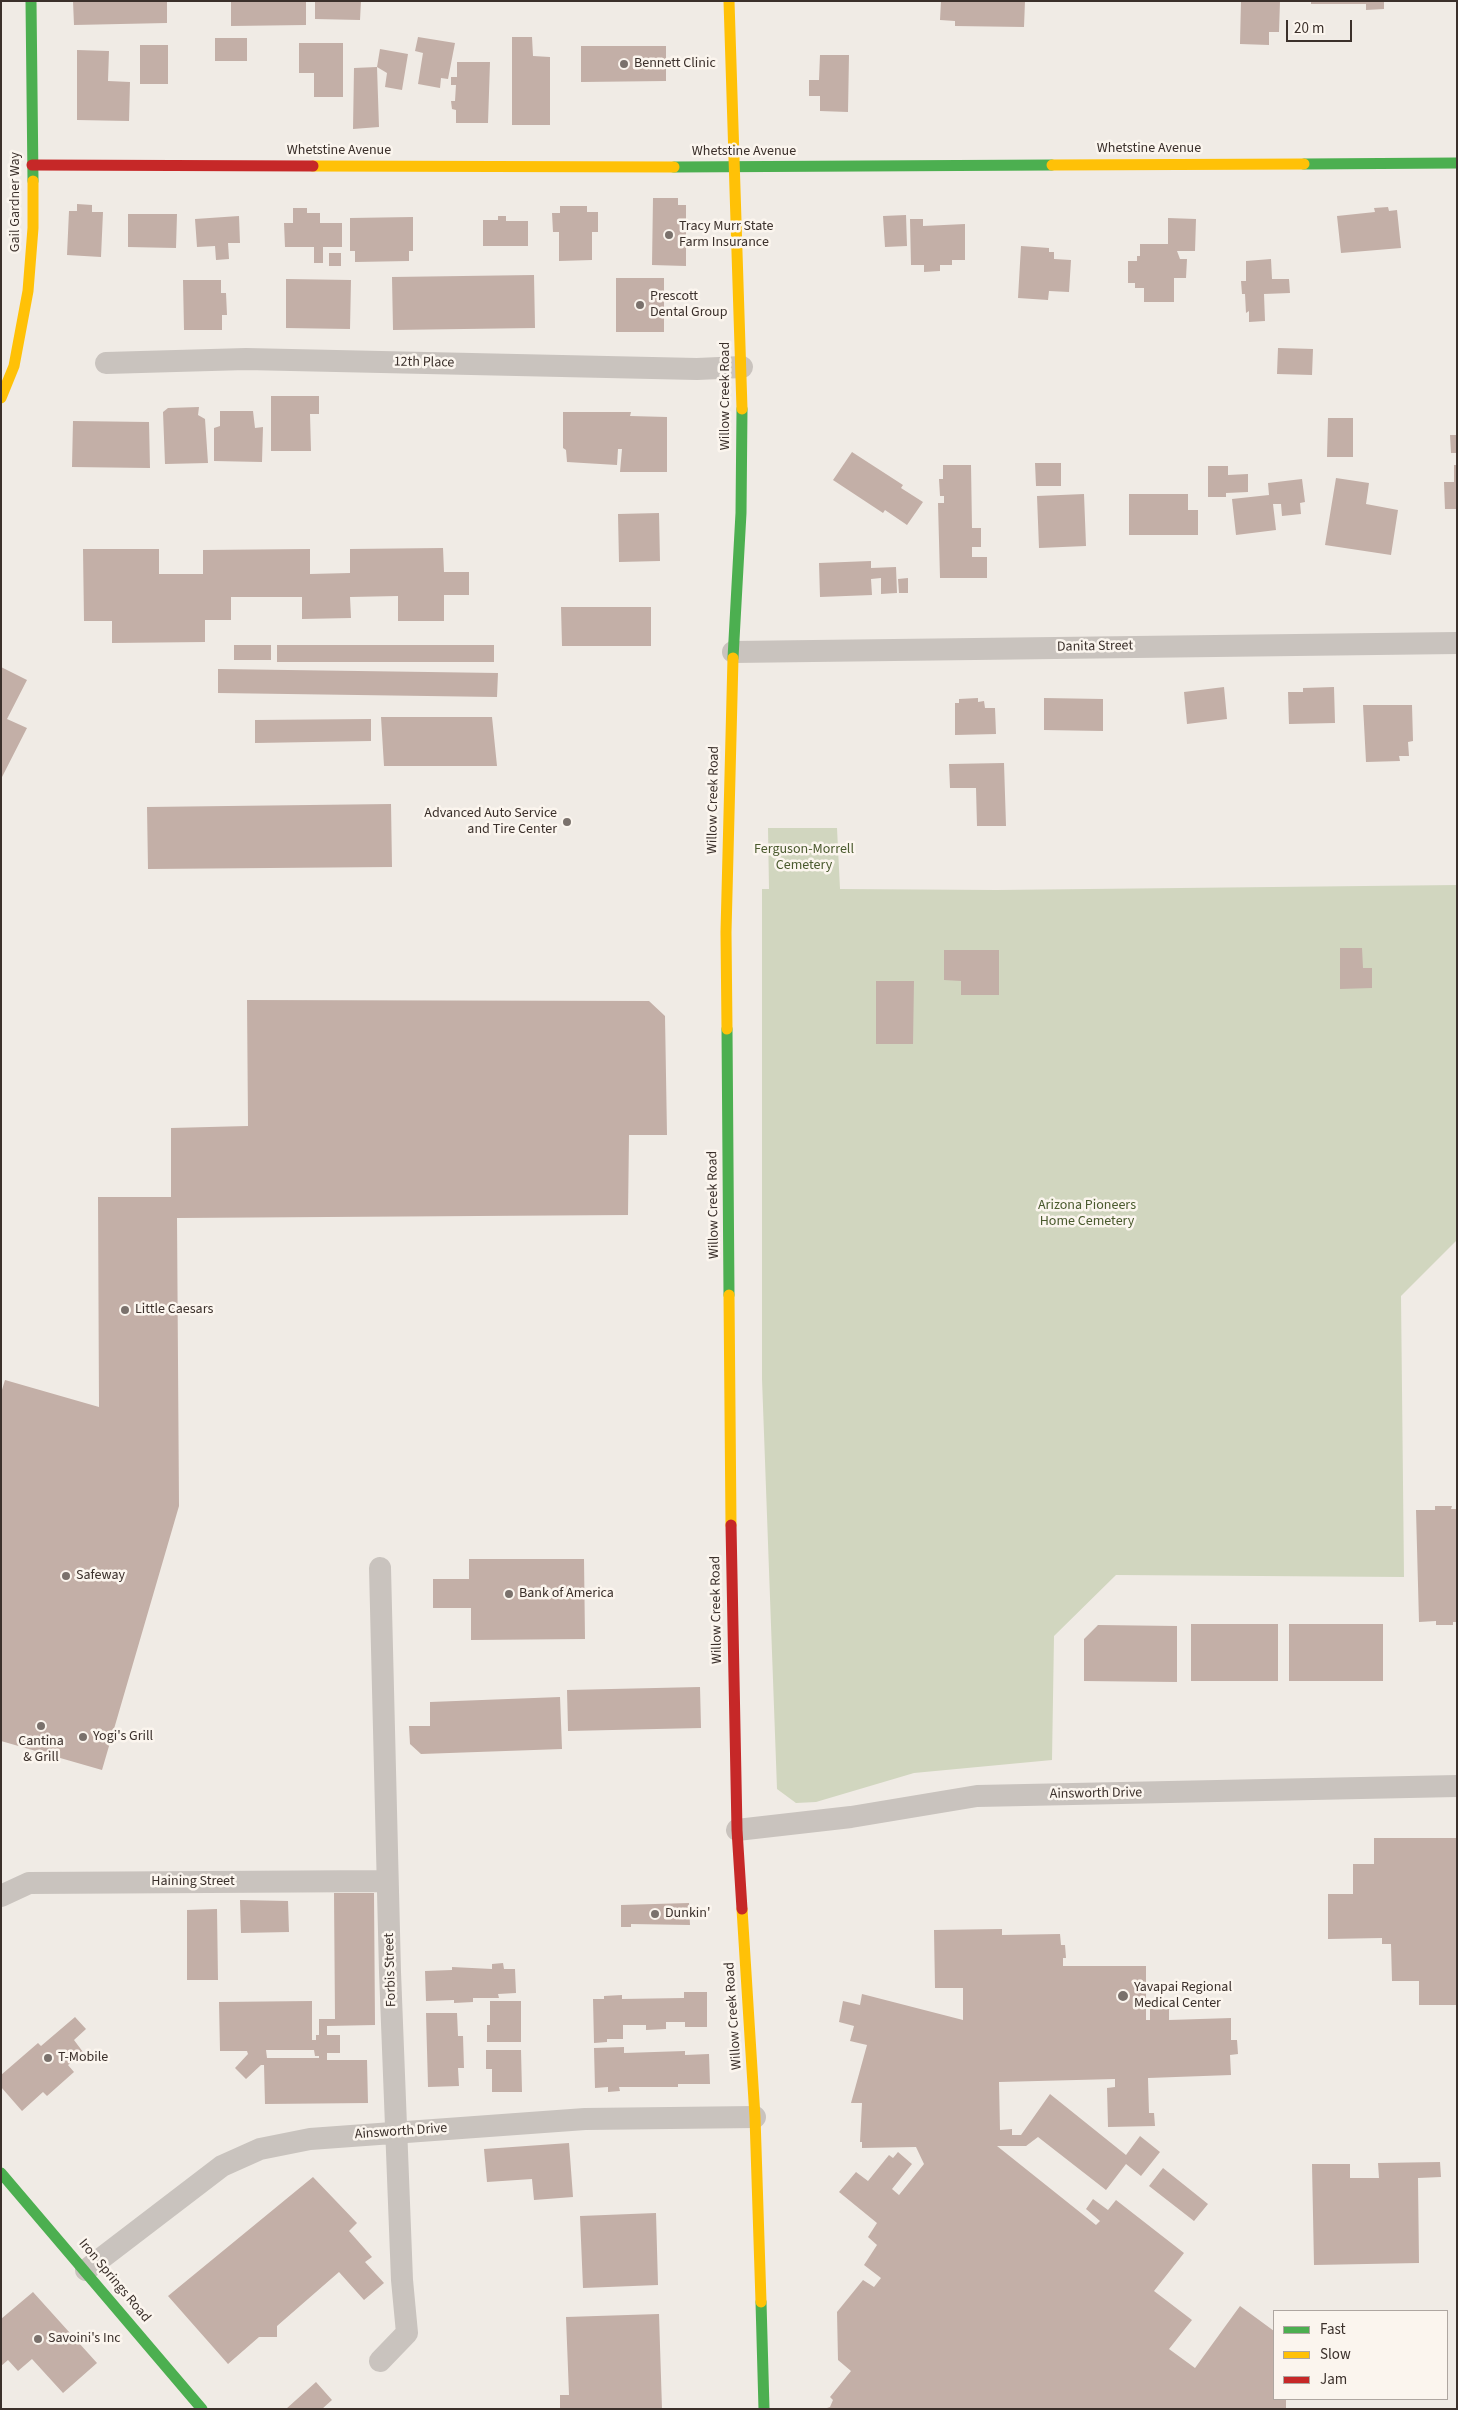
<!DOCTYPE html>
<html>
<head>
<meta charset="utf-8">
<style>
  body { margin:0 }
  #map { position:relative; width:1458px; height:2410px; overflow:hidden; background:#f0ebe5; font-family:"Source Sans 3",sans-serif }
  canvas { display:block }
  .frame { position:absolute; inset:0; border:2px solid #3b302b; pointer-events:none }
  .legend { position:absolute; left:1273px; top:2310px; width:175px; height:90px; box-sizing:border-box; background:#fbf5ee; border:1px solid #aea6a0; margin:0; padding:6px 9px; list-style:none; font-size:15px; color:#3b302b }
  .legend li { display:flex; align-items:center; gap:10px; height:25px }
  .legend b { width:25px; border:1px solid #aea6a0 }
  .scale { position:absolute; left:1286px; top:20px; width:66px; height:22px; box-sizing:border-box; border:2px solid #3b302b; border-top:0; padding-left:6px; font-size:15px; line-height:18px; white-space:nowrap; color:#3b302b; -webkit-text-stroke:4px #fbf5ee; paint-order:stroke }
</style>
</head>
<body>
<div id="map">
<canvas width="1458" height="2410"></canvas>
<div class="frame"></div>
<ul class="legend">
<li><b style="height:6px;background:#4caf50"></b>Fast</li>
<li><b style="height:6px;background:#ffc107"></b>Slow</li>
<li><b style="height:6px;background:#c62828"></b>Jam</li>
</ul>
<div class="scale">20 m</div>
</div>
<script>
const ctx = document.querySelector('canvas').getContext('2d');
ctx.lineJoin = 'round';
function fillPath(path, color) {
  ctx.fillStyle = color;
  ctx.fill(path, 'evenodd');
}
function poly(rows) {
  const path = new Path2D();
  for (const r of rows) {
    path.moveTo(r[0], r[1]);
    for (let i = 2; i < r.length; i += 2) path.lineTo(r[i], r[i + 1]);
  }
  return path;
}
function stroke(path, color, width, dash) {
  ctx.strokeStyle = color;
  ctx.lineWidth = width;
  ctx.lineCap = dash ? 'butt' : 'round';
  ctx.setLineDash(dash || []);
  ctx.stroke(path);
}
function drawText(font, color, halo, rows, align = 'center') {
  ctx.font = font + ' "Source Sans 3",sans-serif';
  ctx.lineWidth = 5;
  ctx.setLineDash([]);
  ctx.textBaseline = 'middle';
  ctx.strokeStyle = halo;
  ctx.fillStyle = color;
  for (const [text, x, y, turn = 0] of rows) {
    ctx.save();
    ctx.translate(x, y);
    ctx.rotate((+turn || 0) * Math.PI / 180);
    ctx.textAlign = isNaN(turn) ? turn : align;
    if (halo) ctx.strokeText(text, 0, 0);
    ctx.fillText(text, 0, 0);
    ctx.restore();
  }
}
fillPath(poly([
  [768,828,837,828,840,889,997,890,1457,885,1457,1240,1401,1296,1404,1577,1116,1575,1054,1636,1052,1760,914,1773,816,1802,796,1803,777,1789,762,1379,762,889,769,889]
]), '#d1d6bf');
fillPath(poly([
  [73,1,167,1,167,23,74,25],
  [231,1,306,1,306,25,231,26],
  [315,1,361,1,360,20,315,19],
  [941,1,1025,1,1024,27,955,26,955,21,940,20],
  [1241,1,1280,1,1279,32,1269,32,1269,45,1240,44],
  [1311,1,1384,1,1384,9,1366,10,1366,4,1311,4],
  [418,37,455,43,448,79,441,78,440,88,418,84,423,53,415,51],
  [512,37,532,37,533,56,550,57,550,125,512,125],
  [215,38,247,38,247,61,215,61],
  [299,43,343,43,343,97,314,97,314,73,299,73],
  [140,45,168,45,168,84,140,84],
  [581,46,666,46,666,81,581,82],
  [380,49,408,54,402,90,385,87,387,73,377,67],
  [77,50,109,51,108,81,130,82,129,121,77,120],
  [820,55,849,55,848,112,820,111,820,96,809,96,809,80,819,80],
  [457,62,490,62,488,123,456,123,456,110,452,109,451,101,455,101,456,85,451,85,451,77,457,77],
  [377,67,379,127,353,129,354,68],
  [653,198,678,198,678,205,686,205,686,266,652,265],
  [77,204,92,205,92,212,103,212,101,257,67,255,69,211,77,211],
  [560,206,587,206,587,212,598,212,598,232,592,232,592,260,559,261,559,232,553,232,552,213,560,213],
  [1388,207,1389,211,1397,210,1401,248,1341,253,1337,216,1375,212,1374,208],
  [293,208,307,208,307,213,320,213,320,223,342,223,342,247,323,247,323,263,314,263,314,247,285,247,284,223,293,223],
  [128,214,177,214,176,248,128,247],
  [906,215,907,246,885,247,883,216],
  [239,216,240,243,228,243,229,259,216,260,215,246,197,247,195,219],
  [498,216,506,216,506,221,528,221,528,246,483,246,483,220,498,220],
  [413,217,413,251,409,251,409,261,355,262,355,251,350,251,350,218],
  [1168,218,1196,219,1195,251,1177,251,1180,259,1187,259,1186,278,1174,278,1174,302,1144,302,1144,288,1135,288,1135,283,1128,283,1128,261,1137,261,1137,256,1140,256,1140,244,1168,244],
  [910,219,923,219,923,226,965,224,965,260,952,260,952,265,940,265,940,271,924,272,924,265,911,265],
  [1021,246,1049,248,1049,252,1054,252,1054,259,1071,260,1069,292,1049,291,1048,300,1018,298],
  [329,253,341,253,341,266,329,266],
  [1271,259,1272,279,1289,279,1290,293,1264,294,1265,321,1249,322,1249,311,1246,313,1245,294,1242,294,1241,281,1246,281,1246,261],
  [534,275,535,328,393,330,392,277],
  [616,278,664,278,664,332,616,332],
  [286,279,351,280,350,329,286,328],
  [183,280,221,280,221,293,226,293,227,315,222,315,222,330,184,330],
  [1278,348,1313,349,1312,375,1277,374],
  [271,396,319,396,319,414,310,414,311,451,271,451],
  [199,407,198,415,205,419,208,463,165,464,163,412,168,408],
  [220,411,253,411,255,428,263,427,262,462,214,461,214,428,220,426],
  [563,412,631,412,630,416,667,417,667,472,620,472,622,449,618,449,617,465,567,462,566,450,563,448],
  [1328,418,1353,418,1353,457,1327,457],
  [73,421,149,422,150,468,72,467],
  [1450,435,1457,435,1457,453,1451,453],
  [852,452,903,485,901,488,923,502,907,525,885,510,883,513,833,480],
  [1035,463,1061,463,1061,486,1036,486],
  [943,465,971,465,972,528,981,528,981,547,972,547,972,557,987,557,987,578,940,578,938,503,944,503,944,496,940,496,939,479,943,479],
  [1454,465,1457,465,1457,509,1445,509,1444,482,1454,482],
  [1208,466,1228,466,1228,475,1248,474,1248,492,1226,493,1226,497,1208,497],
  [1336,478,1369,483,1366,504,1398,510,1391,555,1325,545],
  [1302,479,1305,502,1300,503,1301,514,1282,516,1281,504,1273,504,1276,530,1236,535,1232,499,1269,495,1268,483],
  [1084,494,1086,546,1039,548,1037,496],
  [1129,494,1188,494,1188,510,1198,510,1198,535,1129,535],
  [659,513,660,561,619,562,618,514],
  [443,548,444,572,469,572,469,595,444,595,444,621,398,621,398,596,350,597,351,618,302,619,302,597,231,597,231,620,205,620,205,642,112,643,112,621,84,621,83,549,159,549,159,574,203,574,203,550,310,549,310,574,350,573,350,549],
  [871,561,871,568,896,567,897,593,881,594,881,578,871,579,872,595,820,597,819,563],
  [908,578,908,593,899,593,898,579],
  [561,607,651,607,651,646,562,646],
  [234,645,271,645,271,660,234,660],
  [277,645,494,645,494,662,277,662],
  [1,667,27,680,7,719,27,728,1,779],
  [218,669,498,673,497,697,218,693],
  [1224,687,1227,719,1187,724,1184,692],
  [1334,687,1335,723,1289,724,1288,692,1303,692,1303,688],
  [978,698,978,702,984,701,985,708,995,708,996,734,955,735,955,703,959,703,959,699],
  [1044,698,1103,699,1103,731,1044,730],
  [1363,705,1412,705,1413,741,1408,742,1409,756,1399,756,1400,761,1366,762],
  [381,717,492,717,497,766,384,766],
  [371,719,371,741,255,743,255,720],
  [1004,763,1006,826,977,826,976,788,950,788,949,764],
  [391,804,392,867,148,869,147,807],
  [1340,948,1362,948,1363,968,1372,968,1372,988,1340,989],
  [944,950,999,950,999,995,961,995,961,981,944,980],
  [876,981,914,981,913,1044,876,1044],
  [247,1000,649,1001,665,1016,667,1135,629,1135,628,1215,177,1218,179,1506,102,1770,1,1741,1,1393,5,1380,99,1407,98,1197,171,1197,171,1128,248,1126],
  [1435,1506,1452,1506,1451,1509,1457,1509,1457,1622,1453,1622,1453,1625,1436,1625,1436,1621,1419,1622,1416,1510,1435,1510],
  [469,1559,584,1559,585,1639,471,1640,471,1608,433,1608,433,1579,469,1579],
  [1191,1624,1278,1624,1278,1681,1191,1681],
  [1289,1624,1383,1624,1383,1681,1289,1681],
  [1098,1625,1177,1626,1177,1682,1084,1681,1084,1639],
  [700,1687,701,1728,568,1731,567,1690],
  [560,1697,562,1749,421,1754,410,1744,409,1726,430,1726,430,1702],
  [1374,1838,1457,1838,1457,2005,1419,2005,1419,1981,1392,1981,1391,1944,1382,1944,1382,1938,1328,1939,1328,1894,1353,1894,1353,1864,1374,1864],
  [334,1893,374,1893,375,2025,327,2026,327,2035,340,2035,340,2053,327,2053,327,2060,367,2060,368,2103,265,2104,264,2065,261,2065,246,2079,235,2068,248,2054,247,2051,220,2051,219,2002,312,2001,312,2040,316,2040,316,2035,319,2035,319,2019,335,2019],
  [266,2050,314,2050,315,2056,319,2056,319,2058,267,2058],
  [240,1900,288,1901,289,1932,241,1933],
  [689,1903,690,1925,631,1924,631,1927,621,1927,621,1905],
  [217,1909,218,1980,187,1980,187,1910],
  [1002,1929,1002,1935,1060,1934,1061,1945,1065,1945,1066,1958,1063,1958,1063,1966,1146,1966,1146,2020,1150,2020,1150,2009,1169,2009,1169,2020,1231,2018,1231,2040,1237,2040,1238,2054,1230,2055,1231,2075,1148,2078,1149,2113,1154,2113,1155,2126,1108,2127,1107,2088,1115,2087,1115,2079,999,2082,1000,2130,1012,2129,1012,2135,1021,2135,1050,2094,1126,2155,1140,2136,1160,2152,1141,2176,1126,2164,1106,2190,1038,2137,1026,2146,997,2146,1096,2225,1100,2221,1086,2209,1093,2199,1108,2210,1116,2200,1184,2253,1154,2291,1192,2320,1169,2349,1195,2368,1240,2306,1274,2331,1274,2399,1286,2399,1286,2409,824,2409,830,2407,833,2400,830,2397,851,2371,838,2360,837,2312,863,2280,874,2287,881,2278,864,2265,877,2245,868,2237,877,2223,839,2192,856,2172,868,2181,889,2155,893,2158,898,2152,912,2164,892,2189,899,2195,924,2164,916,2147,862,2148,862,2142,860,2142,862,2103,851,2103,867,2045,850,2041,854,2026,839,2022,843,2001,860,2005,862,1994,963,2020,963,1988,935,1988,934,1930],
  [503,1963,504,1969,515,1969,516,1993,498,1994,499,1998,473,1998,473,2002,454,2003,454,2000,426,2001,425,1971,452,1970,452,1967,492,1969,492,1964],
  [684,1992,707,1992,707,2027,685,2027,685,2022,666,2022,666,2029,646,2030,646,2025,623,2025,623,2039,607,2039,607,2042,594,2043,593,1999,604,1999,604,1996,622,1995,622,1999,684,1998],
  [490,2001,521,2001,521,2042,487,2042,487,2025,490,2025],
  [426,2013,457,2013,458,2036,463,2036,464,2068,458,2068,459,2086,428,2087],
  [75,2017,86,2029,74,2040,83,2052,68,2065,74,2072,47,2096,43,2092,22,2111,1,2087,1,2075,38,2043,41,2046],
  [624,2047,624,2053,685,2051,685,2055,709,2054,710,2084,678,2084,678,2087,619,2087,620,2091,608,2092,608,2087,595,2088,594,2048],
  [486,2050,521,2050,522,2092,492,2092,492,2069,486,2069],
  [569,2143,573,2197,534,2200,532,2179,487,2182,484,2149],
  [1440,2162,1441,2177,1418,2178,1419,2263,1314,2265,1312,2164,1350,2164,1350,2178,1379,2178,1378,2163],
  [1163,2168,1208,2204,1194,2221,1149,2186],
  [313,2177,357,2223,349,2231,372,2257,365,2262,384,2283,364,2300,339,2272,277,2326,277,2337,259,2337,228,2364,168,2296],
  [656,2213,658,2285,583,2288,580,2216],
  [33,2292,97,2363,63,2393,32,2359,18,2371,8,2360,1,2366,1,2319],
  [659,2314,662,2409,560,2409,560,2395,569,2395,566,2317],
  [316,2382,332,2400,322,2409,286,2409]
]), '#c3afa7');
stroke(poly([
  [106,363,246,359,697,369,742,367],
  [733,652,1457,643],
  [380,1568,390,1972,402,2280,407,2333,380,2361],
  [737,1830,851,1817,977,1796,1457,1786],
  [1,1896,29,1883,387,1881],
  [86,2270,222,2166,260,2149,310,2139,585,2119,755,2117]
]), '#c9c3be', 22);
stroke(poly([
  [31,1,33,181],
  [1304,164,1457,163],
  [674,167,1052,165],
  [733,658,741,513,742,409],
  [727,1029,729,1295],
  [1,2173,202,2409],
  [761,2302,764,2409]
]), '#4caf50', 11);
stroke(poly([
  [729,1,742,409],
  [1052,165,1304,164],
  [313,166,674,167],
  [1,398,14,366,28,291,33,228,33,181],
  [727,1029,726,932,733,658],
  [729,1295,731,1525],
  [742,1909,755,2117,761,2302]
]), '#ffc107', 11);
stroke(poly([
  [32,165,313,166],
  [731,1525,737,1830,742,1909]
]), '#c62828', 11);
for (const [x, y, r, color] of [
  [624,64,5,"#7a716c"],
  [669,235,5,"#7a716c"],
  [640,305,5,"#7a716c"],
  [567,822,5,"#7a716c"],
  [125,1310,5,"#7a716c"],
  [66,1576,5,"#7a716c"],
  [509,1594,5,"#7a716c"],
  [41,1726,5,"#7a716c"],
  [83,1737,5,"#7a716c"],
  [655,1914,5,"#7a716c"],
  [1123,1996,6,"#7a716c"],
  [48,2058,5,"#7a716c"],
  [38,2339,5,"#7a716c"]
]) {
  const dot = new Path2D();
  dot.arc(x, y, r, 0, 2 * Math.PI);
  ctx.fillStyle = color;
  ctx.fill(dot);
  stroke(dot, '#fbf5ee', 2);
}
drawText('14px', '#3b302b', '#fbf5ee', [
  ["Bennett Clinic",634,64],
  ["Tracy Murr State",679,227],
  ["Farm Insurance",679,243],
  ["Prescott",650,297],
  ["Dental Group",650,313],
  ["Advanced Auto Service",557,814,"right"],
  ["and Tire Center",557,830,"right"],
  ["Little Caesars",135,1310],
  ["Safeway",76,1576],
  ["Bank of America",519,1594],
  ["Yogi's Grill",93,1737],
  ["Cantina",41,1742,"center"],
  ["& Grill",41,1758,"center"],
  ["Dunkin'",665,1914],
  ["Yavapai Regional",1134,1988],
  ["Medical Center",1134,2004],
  ["T-Mobile",58,2058],
  ["Savoini's Inc",48,2339]
], 'left');
drawText('14px', '#3b302b', '#fbf5ee', [
  ["Whetstine Avenue",1149,149],
  ["Whetstine Avenue",339,151],
  ["Whetstine Avenue",744,152],
  ["Gail Gardner Way",16,202,-90],
  ["12th Place",424,363,1],
  ["Willow Creek Road",726,396,-90],
  ["Danita Street",1095,647,-1],
  ["Willow Creek Road",714,800,-89],
  ["Willow Creek Road",714,1205,-91],
  ["Willow Creek Road",717,1610,-91],
  ["Ainsworth Drive",1096,1794,-1],
  ["Haining Street",193,1882],
  ["Forbis Street",391,1970,-92],
  ["Willow Creek Road",734,2016,-94],
  ["Ainsworth Drive",401,2132,-4],
  ["Iron Springs Road",114,2281,50]
]);
drawText('14px', '#4a5a2e', '#fbf5ee', [
  ["Ferguson-Morrell",804,850],
  ["Cemetery",804,866],
  ["Arizona Pioneers",1087,1206],
  ["Home Cemetery",1087,1222]
]);
</script>
</body>
</html>
